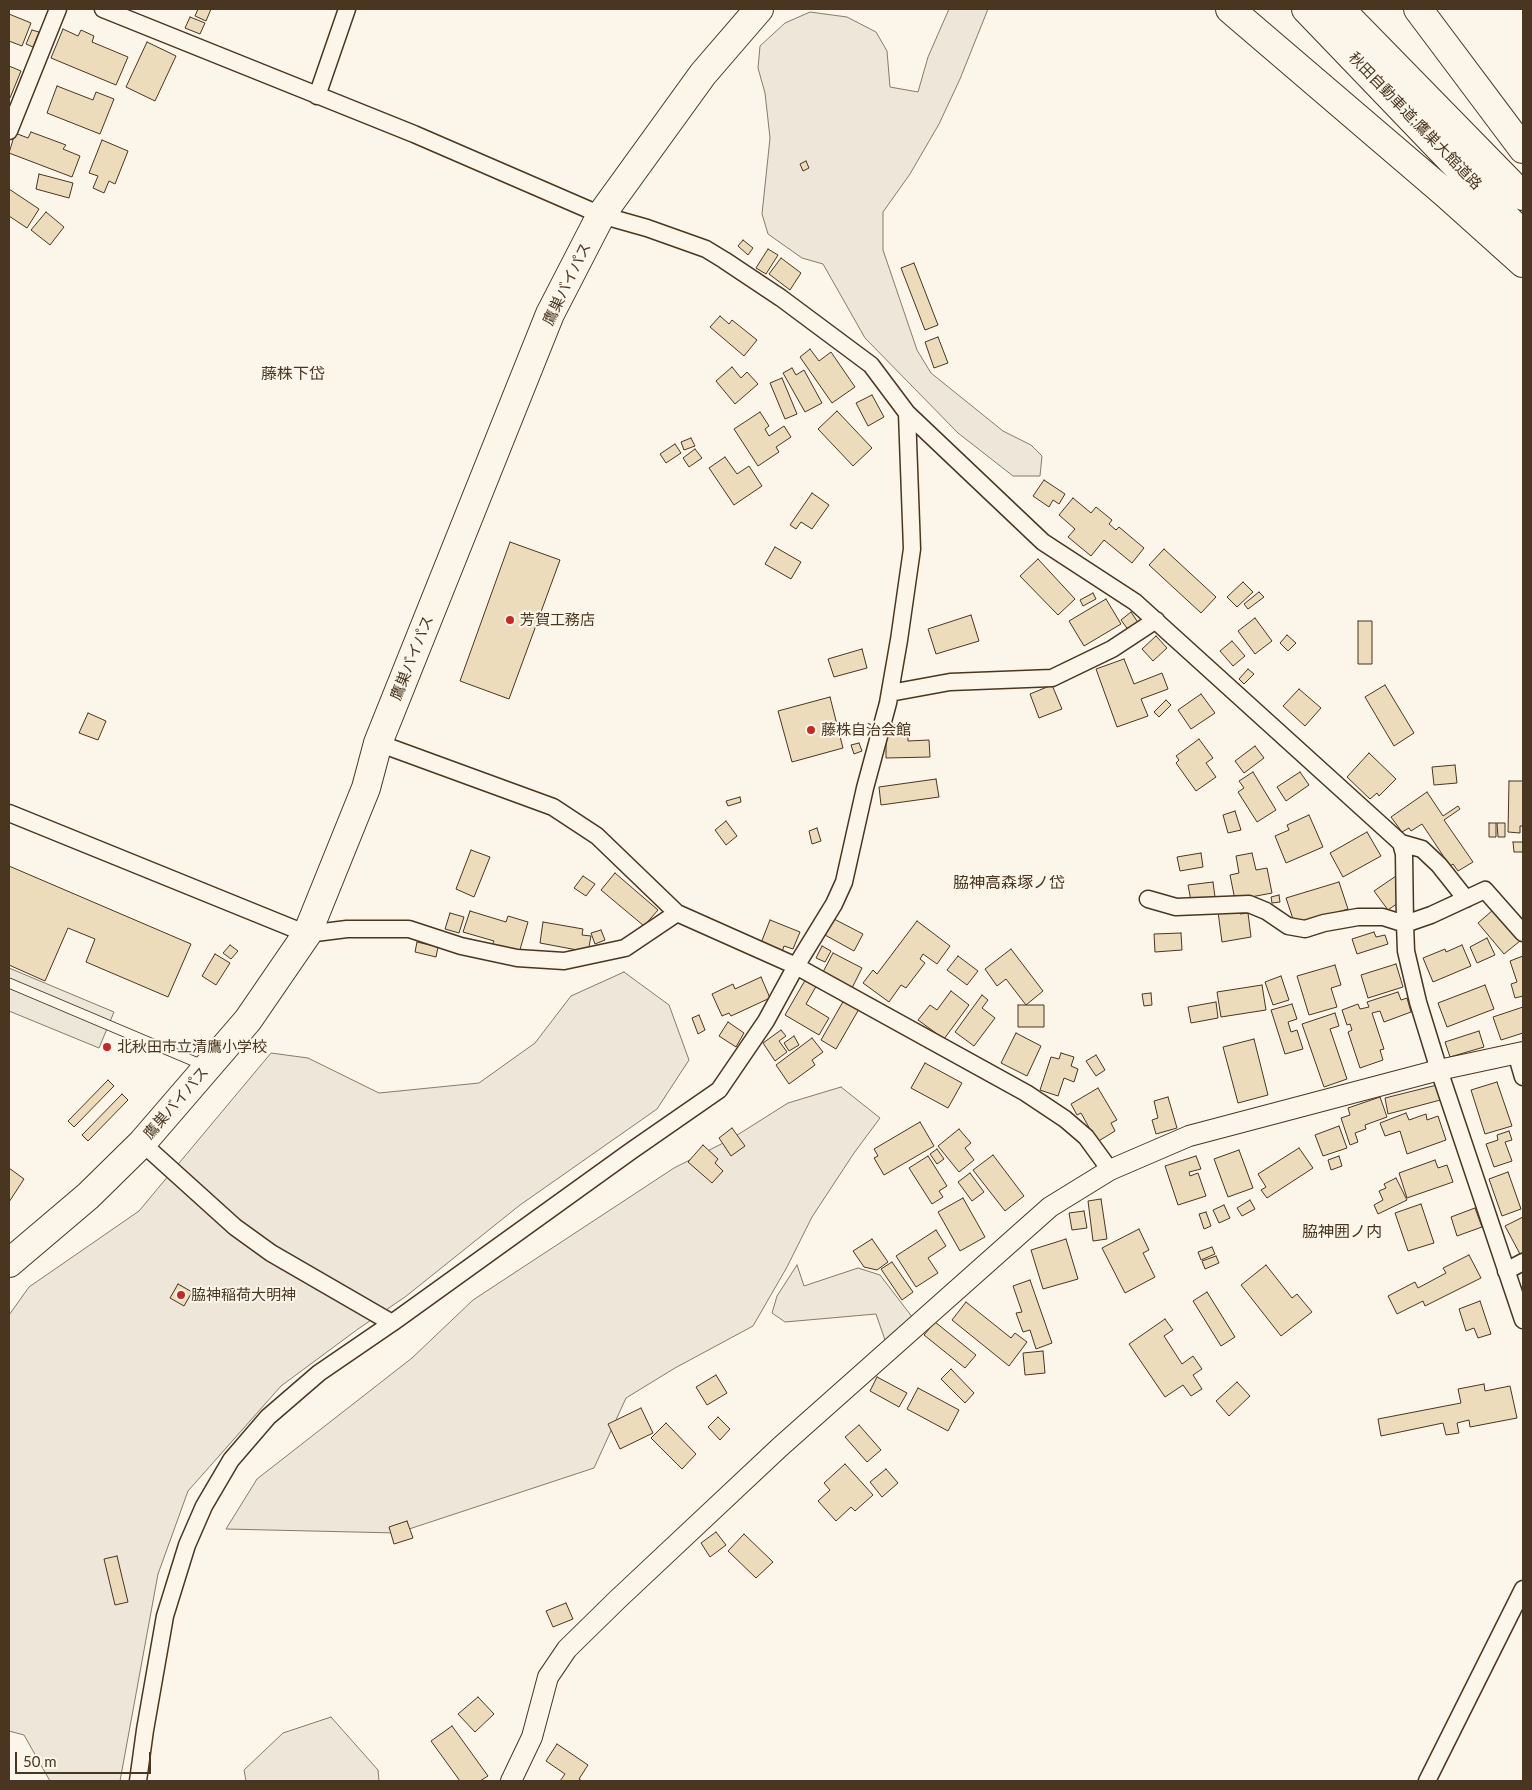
<!DOCTYPE html>
<html>
<head>
<meta charset="utf-8">
<style>
  body { margin:0 }
  #map { position:relative; width:1532px; height:1790px; overflow:hidden; background:#fbf6e9; font-family:Lato,sans-serif }
  canvas { display:block }
  .frame { position:absolute; inset:0; border:10px solid #4a3520; pointer-events:none }
  .scale { position:absolute; left:15px; top:1752px; width:136px; height:22px; box-sizing:border-box; border:2px solid #4a3520; border-top:0; padding-left:6px; font-size:15px; line-height:18px; white-space:nowrap; color:#4a3520; -webkit-text-stroke:4px #fbf6e9; paint-order:stroke }
</style>
</head>
<body>
<div id="map">
<canvas width="1532" height="1790"></canvas>
<div class="frame"></div>
<div class="scale">50 m</div>
</div>
<script>
const ctx = document.querySelector('canvas').getContext('2d');
ctx.lineJoin = 'round';
function fillPath(path, color) {
  ctx.fillStyle = color;
  ctx.fill(path, 'evenodd');
}
function poly(rows) {
  const path = new Path2D();
  for (const r of rows) {
    path.moveTo(r[0], r[1]);
    for (let i = 2; i < r.length; i += 2) path.lineTo(r[i], r[i + 1]);
  }
  return path;
}
function stroke(path, color, width, dash) {
  ctx.strokeStyle = color;
  ctx.lineWidth = width;
  ctx.lineCap = dash ? 'butt' : 'round';
  ctx.setLineDash(dash || []);
  ctx.stroke(path);
}
function drawText(font, color, halo, rows, align = 'center') {
  ctx.font = font + ' Lato,"Noto Sans JP",sans-serif';
  ctx.lineWidth = 4;
  ctx.setLineDash([]);
  ctx.textBaseline = 'middle';
  ctx.strokeStyle = halo;
  ctx.fillStyle = color;
  for (const [text, x, y, turn = 0] of rows) {
    ctx.save();
    ctx.translate(x, y);
    ctx.rotate((+turn || 0) * Math.PI / 180);
    ctx.textAlign = isNaN(turn) ? turn : align;
    if (halo) ctx.strokeText(text, 0, 0);
    ctx.fillText(text, 0, 0);
    ctx.restore();
  }
}
const green = poly([
  [949,9,988,9,960,79,939,124,910,174,883,212,883,250,917,350,931,373,1003,431,1031,445,1042,456,1040,476,1013,476,958,433,865,338,823,264,802,258,768,234,762,214,770,138,765,93,758,68,760,46,785,23,810,12,847,17,876,32,887,51,890,87,918,92,928,57,949,9],
  [624,972,669,1005,689,1060,657,1109,520,1205,405,1297,358,1329,281,1386,188,1491,158,1574,120,1781,50,1781,24,1735,9,1731,9,1315,29,1287,139,1211,271,1053,308,1058,379,1093,479,1083,535,1043,571,996,624,972],
  [841,1087,880,1118,854,1153,812,1217,787,1267,753,1326,675,1368,626,1398,594,1468,397,1533,226,1529,257,1479,412,1358,473,1300,674,1168,731,1139,788,1103,841,1087],
  [797,1265,804,1286,858,1268,880,1275,913,1318,885,1340,876,1314,785,1322,772,1313,777,1296,797,1265],
  [331,1717,378,1770,379,1781,246,1781,244,1770,283,1733,331,1717]
]);
fillPath(green, '#ede6d9');
stroke(green, '#887966', 1);
const parking = poly([
  [9,968,114,1012,99,1048,9,1011,9,968]
]);
fillPath(parking, '#ede7d9');
stroke(parking, '#887966', 1);
const building = poly([
  [198,9,211,9,206,21,195,16,198,9],
  [9,14,31,23,22,46,9,41,9,14],
  [190,17,205,23,200,34,185,28,190,17],
  [63,29,78,36,81,30,94,36,92,42,128,57,116,85,51,58,63,29],
  [32,30,39,32,33,47,26,44,32,30],
  [147,42,176,56,155,101,126,87,147,42],
  [9,66,21,71,10,98,9,98,9,66],
  [57,86,93,100,96,92,114,99,100,134,47,113,57,86],
  [31,132,66,145,63,149,80,156,72,177,9,153,15,133,28,138,31,132],
  [102,140,128,151,115,184,109,181,104,193,93,188,98,176,89,173,102,140],
  [806,161,809,168,803,171,800,164,806,161],
  [39,174,73,183,69,198,36,189,39,174],
  [9,189,39,209,27,228,9,216,9,189],
  [46,212,64,227,50,245,31,230,46,212],
  [743,240,753,248,748,255,738,246,743,240],
  [768,249,778,255,766,274,756,268,768,249],
  [781,258,801,273,790,290,769,274,781,258],
  [914,263,938,325,925,330,901,268,914,263],
  [720,316,729,324,732,320,757,340,744,356,710,327,720,316],
  [938,337,948,363,934,368,925,342,938,337],
  [810,349,819,361,831,352,855,387,832,403,800,357,810,349],
  [732,367,741,378,747,372,758,384,735,404,716,381,732,367],
  [792,368,796,375,804,370,822,403,805,412,783,373,792,368],
  [782,378,797,414,785,419,770,383,782,378],
  [872,395,884,417,868,426,856,403,872,395],
  [837,411,872,448,853,466,818,429,837,411],
  [760,412,769,426,765,429,769,436,784,426,791,437,776,447,779,452,758,466,734,429,760,412],
  [691,438,695,446,684,450,681,442,691,438],
  [675,444,681,453,666,463,660,454,675,444],
  [695,449,702,458,689,467,683,458,695,449],
  [725,457,737,474,749,466,762,486,734,505,709,468,725,457],
  [1044,480,1065,494,1059,504,1053,500,1049,507,1033,496,1044,480],
  [812,493,829,505,812,529,801,522,796,529,790,525,812,493],
  [1073,498,1091,513,1096,507,1112,520,1109,524,1116,530,1119,527,1144,548,1132,563,1104,540,1091,556,1068,537,1075,529,1059,515,1073,498],
  [510,542,560,560,509,699,460,681,510,542],
  [775,547,801,562,791,579,765,564,775,547],
  [1164,549,1216,597,1201,613,1149,565,1164,549],
  [1038,559,1075,599,1058,615,1020,576,1038,559],
  [1243,582,1253,592,1237,607,1227,597,1243,582],
  [1259,592,1264,597,1248,609,1244,604,1259,592],
  [1093,593,1096,599,1083,606,1080,600,1093,593],
  [1106,599,1121,624,1084,646,1069,621,1106,599],
  [1131,612,1139,624,1129,631,1121,620,1131,612],
  [971,615,979,641,936,654,928,629,971,615],
  [1255,618,1272,641,1255,654,1238,631,1255,618],
  [1358,621,1372,621,1372,664,1358,664,1358,621],
  [1287,635,1296,643,1288,651,1280,643,1287,635],
  [1156,636,1167,648,1153,661,1142,649,1156,636],
  [1232,641,1245,656,1233,666,1220,651,1232,641],
  [862,649,867,668,834,677,828,659,862,649],
  [1124,659,1134,684,1162,673,1168,689,1141,699,1148,716,1117,727,1096,669,1124,659],
  [1248,669,1254,674,1244,684,1239,679,1248,669],
  [1052,685,1062,709,1039,718,1030,694,1052,685],
  [1385,685,1414,733,1394,746,1365,697,1385,685],
  [1299,689,1321,708,1305,726,1283,706,1299,689],
  [1201,694,1215,713,1191,729,1178,710,1201,694],
  [830,697,843,748,792,762,778,711,830,697],
  [1166,700,1171,705,1159,717,1154,712,1166,700],
  [88,713,106,721,98,740,79,733,88,713],
  [886,725,908,725,908,741,929,740,930,757,886,758,886,725],
  [1199,739,1213,758,1206,763,1216,777,1196,791,1176,763,1179,760,1176,756,1199,739],
  [859,743,862,751,854,754,851,745,859,743],
  [1255,746,1264,758,1244,773,1235,761,1255,746],
  [1369,753,1396,779,1379,796,1377,793,1370,799,1347,777,1369,753],
  [1455,765,1457,783,1434,785,1432,767,1455,765],
  [1253,772,1276,810,1257,822,1238,792,1244,788,1239,781,1253,772],
  [1300,772,1309,785,1286,801,1277,787,1300,772],
  [936,779,939,797,881,805,879,787,936,779],
  [1509,781,1523,781,1523,826,1520,826,1520,833,1508,832,1509,781],
  [1427,792,1443,816,1458,806,1460,809,1444,820,1473,862,1458,871,1453,864,1450,866,1422,824,1411,831,1409,828,1402,832,1391,817,1427,792],
  [740,797,741,802,728,806,726,801,740,797],
  [1235,811,1241,830,1228,833,1223,815,1235,811],
  [1309,815,1323,847,1286,863,1275,836,1289,830,1287,825,1309,815],
  [726,821,737,836,726,845,715,830,726,821],
  [1489,823,1496,823,1496,837,1489,837,1489,823],
  [1497,823,1505,823,1505,837,1498,837,1497,823],
  [817,828,821,841,812,844,809,831,817,828],
  [1367,832,1381,856,1343,877,1330,853,1367,832],
  [1513,842,1523,842,1523,852,1514,852,1513,842],
  [471,850,490,857,474,897,456,889,471,850],
  [1201,853,1203,867,1180,871,1177,857,1201,853],
  [1252,853,1256,870,1267,868,1272,893,1235,900,1230,875,1239,873,1236,856,1252,853],
  [9,866,191,944,168,997,86,962,95,939,68,928,45,981,9,965,9,866],
  [615,873,658,910,644,926,601,890,615,873],
  [583,876,595,884,586,896,574,888,583,876],
  [1396,876,1398,903,1388,910,1374,891,1396,876],
  [1213,882,1215,897,1191,901,1188,885,1213,882],
  [1339,882,1348,909,1295,925,1286,898,1339,882],
  [1279,895,1280,902,1272,903,1271,897,1279,895],
  [1239,908,1240,914,1248,913,1251,937,1222,942,1218,912,1239,908],
  [1493,910,1520,941,1504,954,1478,923,1493,910],
  [470,911,506,922,508,916,528,922,519,953,492,945,494,941,463,932,470,911],
  [450,913,464,917,459,933,445,929,450,913],
  [834,919,863,934,854,951,825,935,834,919],
  [770,920,800,932,793,949,784,946,782,952,761,943,770,920],
  [917,921,950,946,937,964,923,954,920,959,925,963,906,988,901,985,889,1002,863,983,873,970,877,974,917,921],
  [543,922,583,929,582,935,591,936,588,952,540,943,543,922],
  [601,930,605,940,595,944,591,933,601,930],
  [1374,932,1376,937,1385,935,1388,944,1357,954,1352,939,1374,932],
  [1181,933,1182,950,1155,952,1154,934,1181,933],
  [1487,938,1495,955,1477,963,1470,947,1487,938],
  [417,942,438,947,436,957,415,952,417,942],
  [230,945,238,951,231,959,223,953,230,945],
  [1462,945,1471,966,1433,982,1423,958,1445,949,1446,952,1462,945],
  [822,946,831,951,825,962,816,958,822,946],
  [1011,949,1043,991,1026,1005,1006,979,997,986,985,969,1011,949],
  [833,953,862,968,852,988,823,972,833,953],
  [215,954,230,963,216,985,202,976,215,954],
  [958,956,978,971,967,985,947,970,958,956],
  [1523,956,1523,996,1515,998,1511,984,1517,982,1510,961,1523,956],
  [1396,964,1403,987,1368,998,1361,975,1396,964],
  [1335,965,1341,985,1331,988,1337,1007,1309,1015,1297,976,1335,965],
  [1281,976,1289,1000,1273,1005,1265,982,1281,976],
  [761,977,770,998,731,1016,729,1013,722,1016,712,994,733,984,735,989,761,977],
  [807,977,818,983,806,1004,829,1018,819,1035,785,1015,807,977],
  [1262,985,1266,1010,1221,1017,1217,992,1262,985],
  [1485,985,1494,1009,1447,1027,1438,1003,1485,985],
  [951,991,969,1005,944,1039,918,1020,930,1005,937,1010,951,991],
  [1398,992,1401,1000,1407,998,1411,1012,1384,1022,1380,1011,1372,1013,1384,1049,1380,1050,1383,1060,1360,1068,1348,1032,1352,1030,1350,1024,1347,1025,1342,1010,1358,1004,1360,1009,1369,1007,1367,1002,1398,992],
  [1151,993,1152,1005,1144,1006,1142,994,1151,993],
  [982,995,988,1000,982,1008,995,1018,974,1046,955,1032,982,995],
  [844,1000,859,1009,836,1049,821,1040,844,1000],
  [1216,1002,1218,1018,1191,1023,1188,1007,1216,1002],
  [1292,1004,1297,1019,1288,1022,1291,1032,1297,1030,1303,1049,1285,1054,1271,1010,1292,1004],
  [1018,1005,1044,1005,1044,1027,1018,1027,1018,1005],
  [1523,1007,1523,1033,1501,1040,1493,1017,1523,1007],
  [1335,1013,1339,1026,1330,1029,1347,1079,1324,1087,1302,1024,1335,1013],
  [699,1015,705,1030,698,1034,692,1018,699,1015],
  [728,1022,744,1033,736,1047,719,1036,728,1022],
  [781,1030,786,1036,779,1041,787,1052,775,1061,763,1043,781,1030],
  [1479,1031,1484,1047,1450,1057,1445,1042,1479,1031],
  [1016,1033,1041,1046,1027,1076,1001,1063,1016,1033],
  [794,1036,799,1045,789,1051,784,1043,794,1036],
  [812,1038,823,1052,812,1060,815,1065,789,1084,776,1065,812,1038],
  [1254,1039,1268,1095,1238,1103,1223,1047,1254,1039],
  [1061,1053,1074,1057,1071,1066,1078,1069,1074,1082,1064,1078,1058,1096,1040,1090,1051,1057,1059,1059,1061,1053],
  [1096,1055,1105,1070,1096,1076,1086,1061,1096,1055],
  [925,1063,962,1083,948,1108,911,1088,925,1063],
  [108,1080,114,1086,74,1127,68,1121,108,1080],
  [1497,1082,1512,1126,1485,1134,1471,1090,1497,1082],
  [1441,1084,1444,1099,1388,1114,1385,1098,1441,1084],
  [1098,1088,1117,1120,1111,1123,1115,1131,1097,1142,1081,1113,1077,1115,1071,1104,1098,1088],
  [122,1094,128,1100,88,1141,82,1135,122,1094],
  [1168,1097,1177,1128,1156,1134,1152,1120,1158,1118,1154,1101,1168,1097],
  [1380,1097,1387,1117,1365,1125,1366,1129,1355,1133,1358,1142,1350,1145,1341,1118,1350,1115,1348,1108,1380,1097],
  [1406,1113,1409,1120,1426,1114,1427,1120,1438,1116,1446,1140,1407,1154,1400,1131,1385,1136,1380,1123,1406,1113],
  [920,1122,934,1146,884,1175,874,1158,878,1156,874,1149,920,1122],
  [1339,1126,1347,1148,1323,1156,1315,1135,1339,1126],
  [732,1128,745,1146,731,1156,719,1138,732,1128],
  [959,1129,971,1143,965,1148,974,1160,959,1172,938,1146,959,1129],
  [1509,1131,1512,1140,1505,1142,1512,1161,1494,1167,1486,1144,1498,1140,1497,1135,1509,1131],
  [703,1145,718,1159,715,1163,723,1171,712,1183,688,1162,703,1145],
  [1299,1148,1313,1168,1267,1198,1261,1190,1266,1187,1258,1174,1299,1148],
  [937,1149,944,1159,937,1164,930,1154,937,1149],
  [1239,1150,1253,1188,1228,1197,1214,1159,1239,1150],
  [993,1155,1024,1196,1005,1211,973,1170,993,1155],
  [928,1156,947,1186,939,1191,943,1197,932,1204,909,1168,928,1156],
  [1196,1156,1201,1169,1189,1172,1190,1176,1198,1173,1206,1196,1178,1205,1165,1166,1196,1156],
  [1339,1156,1342,1166,1331,1170,1328,1160,1339,1156],
  [1435,1160,1438,1168,1447,1165,1453,1182,1407,1198,1399,1173,1435,1160],
  [9,1168,24,1179,9,1202,9,1168],
  [1508,1172,1521,1209,1502,1216,1489,1179,1508,1172],
  [970,1173,984,1192,972,1201,958,1182,970,1173],
  [1396,1178,1407,1200,1378,1214,1374,1205,1383,1200,1379,1191,1386,1188,1384,1184,1396,1178],
  [963,1198,985,1237,960,1251,938,1212,963,1198],
  [1101,1199,1107,1239,1093,1241,1088,1201,1101,1199],
  [1250,1200,1255,1209,1242,1216,1237,1208,1250,1200],
  [1421,1204,1434,1243,1408,1251,1395,1213,1421,1204],
  [1224,1205,1230,1218,1219,1223,1213,1210,1224,1205],
  [1475,1208,1482,1227,1457,1236,1451,1217,1475,1208],
  [1084,1211,1087,1228,1072,1230,1069,1213,1084,1211],
  [1206,1212,1211,1226,1204,1229,1199,1214,1206,1212],
  [1523,1217,1523,1252,1520,1254,1505,1226,1523,1217],
  [1139,1229,1149,1250,1143,1253,1155,1277,1125,1293,1102,1248,1139,1229],
  [936,1230,946,1246,928,1258,938,1273,916,1287,896,1256,936,1230],
  [872,1239,888,1262,877,1270,864,1267,853,1251,872,1239],
  [1066,1239,1078,1279,1043,1289,1031,1250,1066,1239],
  [1212,1247,1215,1254,1201,1260,1198,1252,1212,1247],
  [1469,1255,1481,1278,1425,1306,1423,1301,1397,1314,1388,1296,1415,1282,1418,1288,1446,1273,1443,1268,1469,1255],
  [1216,1256,1219,1263,1205,1269,1202,1261,1216,1256],
  [892,1262,913,1292,902,1300,881,1269,892,1262],
  [1266,1265,1292,1298,1297,1294,1312,1312,1281,1336,1241,1285,1266,1265],
  [1030,1280,1052,1343,1036,1349,1030,1330,1023,1332,1016,1313,1022,1312,1013,1286,1030,1280],
  [178,1284,192,1292,184,1306,170,1298,178,1284],
  [1207,1292,1235,1337,1221,1346,1193,1301,1207,1292],
  [1480,1301,1491,1334,1478,1338,1474,1328,1466,1331,1459,1309,1480,1301],
  [966,1302,1011,1338,1015,1333,1027,1342,1009,1366,952,1320,966,1302],
  [1165,1319,1173,1330,1164,1336,1182,1364,1193,1356,1202,1369,1193,1375,1202,1389,1191,1396,1183,1385,1165,1397,1129,1344,1165,1319],
  [935,1322,976,1355,965,1368,924,1335,935,1322],
  [1043,1351,1045,1373,1025,1375,1023,1353,1043,1351],
  [951,1369,974,1393,965,1403,941,1379,951,1369],
  [716,1375,727,1393,707,1405,696,1387,716,1375],
  [877,1377,907,1393,899,1407,870,1391,877,1377],
  [1237,1382,1250,1396,1229,1416,1216,1401,1237,1382],
  [1484,1384,1485,1391,1510,1386,1517,1418,1470,1427,1469,1420,1457,1423,1459,1433,1446,1435,1443,1423,1381,1436,1378,1419,1461,1403,1458,1389,1484,1384],
  [918,1388,959,1410,948,1431,907,1409,918,1388],
  [641,1408,653,1433,620,1449,608,1424,641,1408],
  [718,1417,730,1429,720,1440,708,1427,718,1417],
  [666,1423,696,1454,682,1469,651,1438,666,1423],
  [859,1425,881,1450,867,1462,845,1437,859,1425],
  [845,1464,873,1495,855,1511,851,1507,836,1521,818,1501,830,1490,824,1483,845,1464],
  [886,1469,898,1483,882,1497,870,1482,886,1469],
  [407,1521,413,1538,394,1544,389,1527,407,1521],
  [716,1532,726,1545,710,1557,701,1543,716,1532],
  [744,1534,773,1562,756,1578,728,1551,744,1534],
  [117,1556,128,1602,115,1605,104,1559,117,1556],
  [566,1603,573,1619,553,1627,546,1611,566,1603],
  [478,1697,494,1714,475,1732,458,1714,478,1697],
  [452,1726,488,1776,480,1781,460,1781,431,1741,452,1726],
  [557,1744,588,1765,579,1779,582,1781,560,1781,565,1774,546,1761,557,1744]
]);
fillPath(building, '#ecdcbc');
stroke(building, '#4a3520', 1);
const service = poly([
  [9,983,205,1066]
]);
const minor = poly([
  [103,9,414,134,601,215,647,228,706,249,724,260,781,298,871,365,907,413,1043,542,1135,602,1401,843,1404,854,1405,924,1383,917,1358,917,1324,923,1305,929,1288,926,1266,911,1249,904,1176,907,1148,899],
  [317,96,347,9],
  [9,131,58,9],
  [890,693,950,682,1052,678,1112,649,1156,620],
  [378,743,553,807,597,836,677,913,796,966,1026,1093,1065,1119,1086,1137,1110,1170],
  [9,813,307,934,347,929,409,929,461,946,517,958,564,961,625,948,677,913],
  [1401,843,1422,849,1439,865,1466,899],
  [1523,933,1485,890,1431,915,1405,924,1406,951,1418,1002,1439,1070,1523,1320],
  [1516,1053,1523,1077],
  [142,1143,235,1227,271,1253,392,1323],
  [1506,1271,1523,1262],
  [138,1781,145,1730,165,1616,187,1545,204,1506,231,1460,268,1417,319,1373,392,1323,631,1151,719,1090,766,1021,796,966,834,904,844,882,865,788,888,703,899,640,912,549,907,413],
  [1427,1781,1523,1589]
]);
const tertiary = poly([
  [511,1781,532,1737,548,1677,567,1649,617,1600,780,1447,1050,1207,1110,1170,1189,1136,1439,1070,1523,1052]
]);
const trunk = poly([
  [9,1263,88,1196,142,1143,248,1020,307,934,366,788,378,743,550,314,601,215,703,74,759,9]
]);
const motorway = poly([
  [1230,9,1445,193,1523,263],
  [1306,9,1523,235],
  [1340,9,1523,196],
  [1418,9,1523,149]
]);
stroke(service, '#4a3520', 11);
stroke(minor, '#4a3520', 19);
stroke(tertiary, '#4a3520', 22);
stroke(trunk, '#4a3520', 30);
stroke(motorway, '#4a3520', 30);
stroke(service, '#fbf6e9', 9);
stroke(minor, '#fbf6e9', 16);
stroke(tertiary, '#fbf6e9', 20);
stroke(trunk, '#fbf6e9', 28);
stroke(motorway, '#fbf6e9', 28);
for (const [x, y, r, color] of [
  [510,620,5,"#c62828"],
  [811,730,5,"#c62828"],
  [107,1047,5,"#c62828"],
  [181,1295,5,"#c62828"]
]) {
  const dot = new Path2D();
  dot.arc(x, y, r, 0, 2 * Math.PI);
  ctx.fillStyle = color;
  ctx.fill(dot);
  stroke(dot, '#fbf6e9', 2);
}
drawText('15px', '#4a3520', '#fbf6e9', [
  ["秋田自動車道;鷹巣大館道路",1415,121,46],
  ["鷹巣バイパス",567,284,-64],
  ["鷹巣バイパス",412,658,-68],
  ["鷹巣バイパス",176,1103,-49]
]);
drawText('15px', '#4a3520', '#fbf6e9', [
  ["芳賀工務店",520,620],
  ["藤株自治会館",821,730],
  ["北秋田市立清鷹小学校",117,1047],
  ["脇神稲荷大明神",191,1295]
], 'left');
drawText('16px', '#4a3520', '#fbf6e9', [
  ["藤株下岱",293,374],
  ["脇神高森塚ノ岱",1009,883],
  ["脇神囲ノ内",1342,1232]
]);
</script>
</body>
</html>
